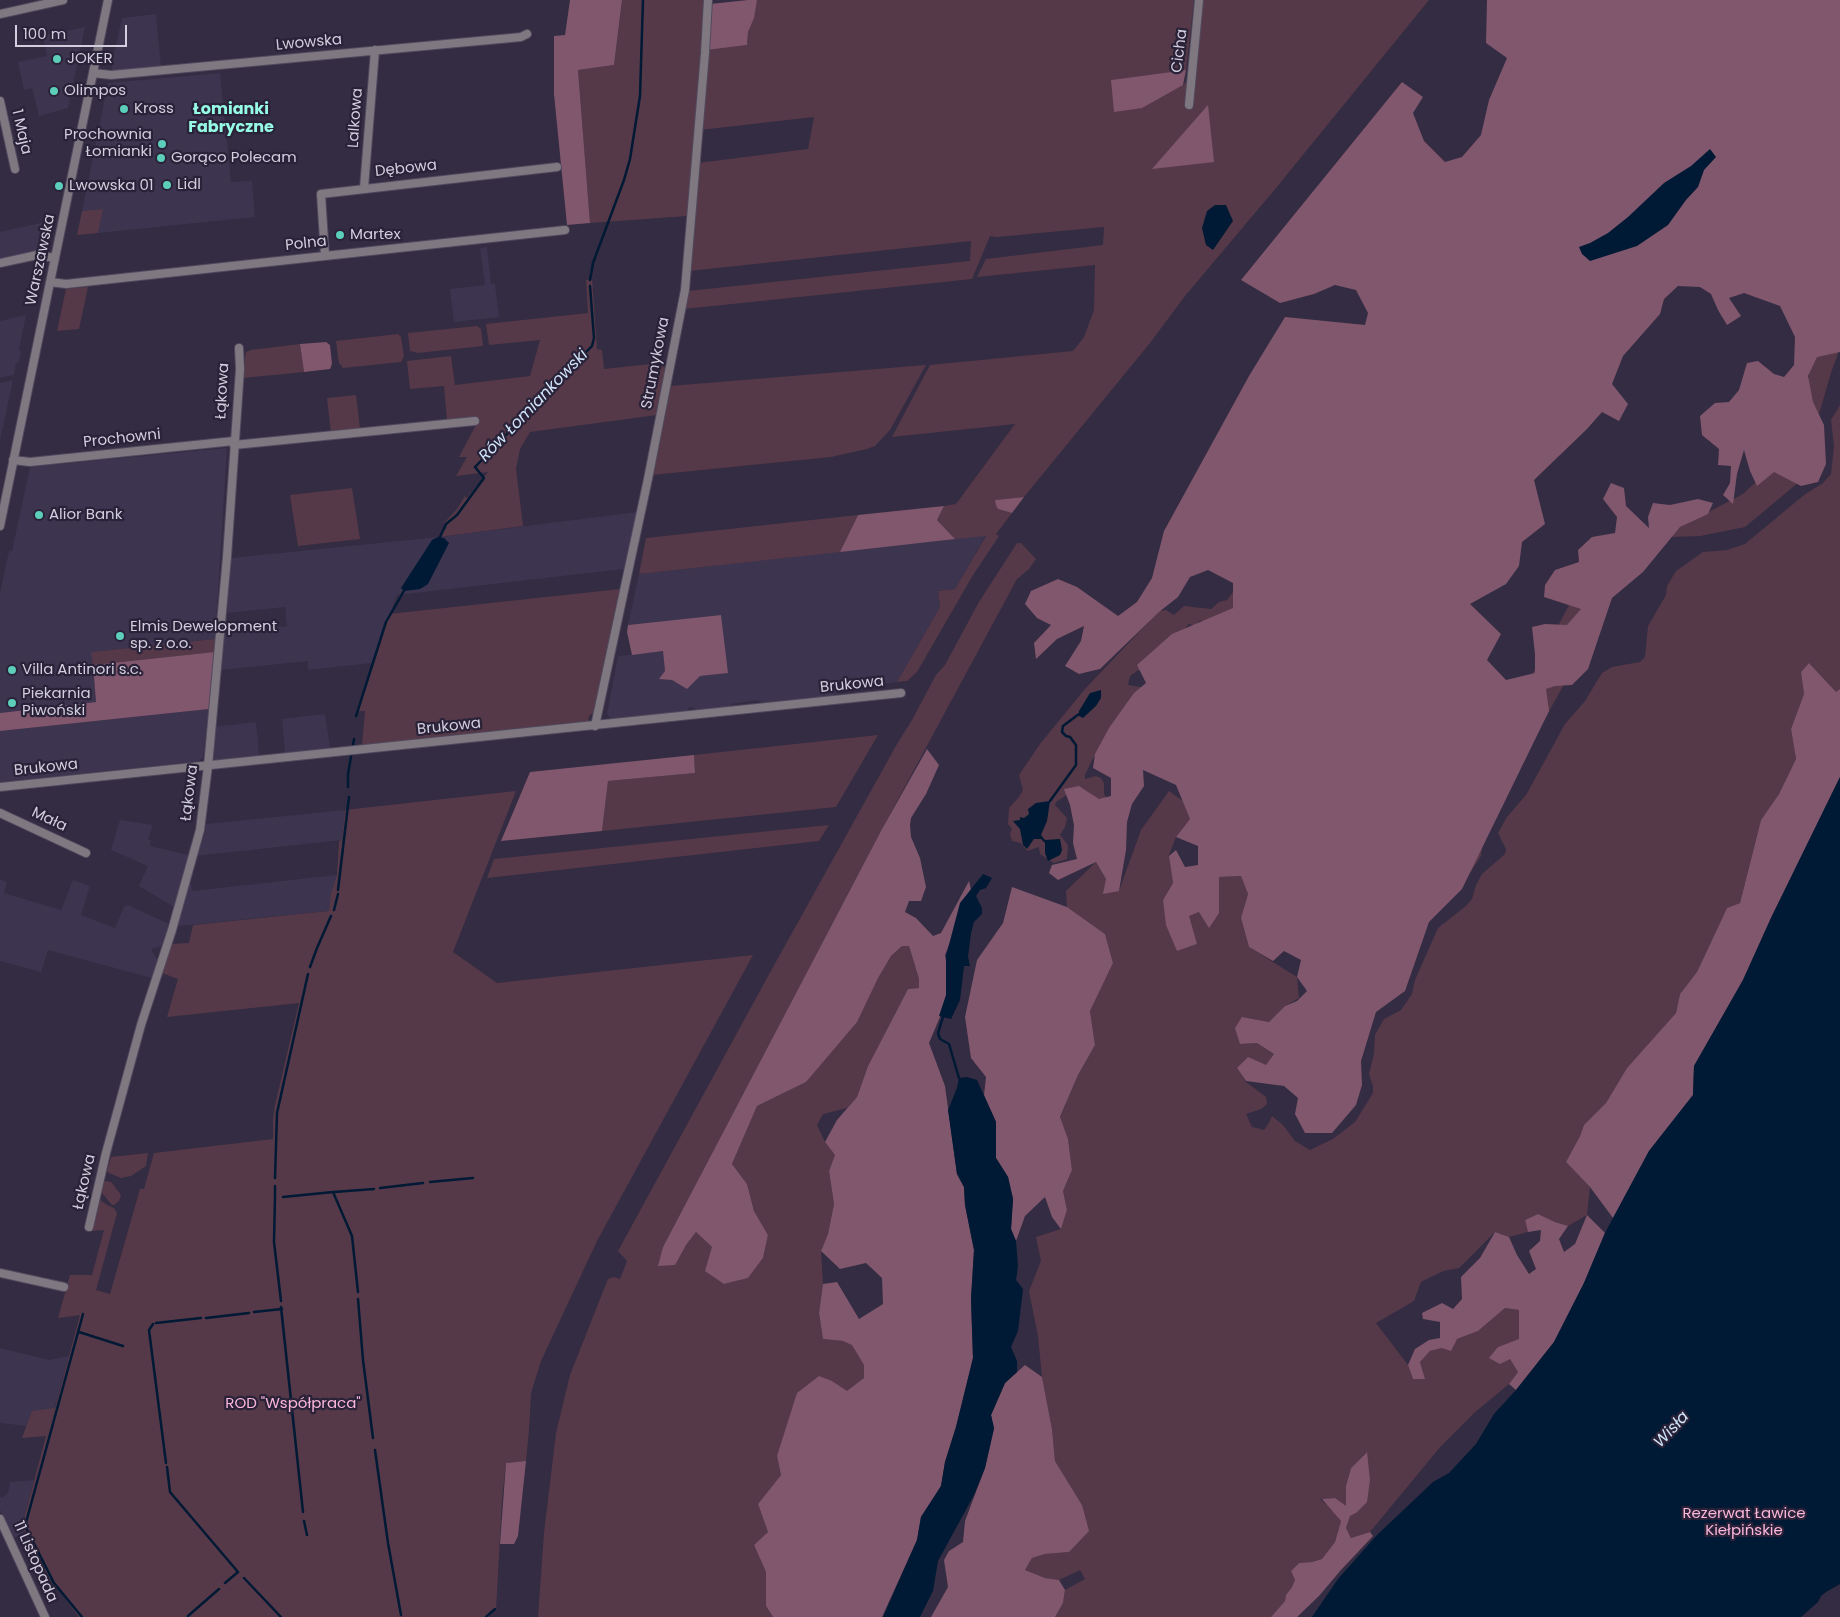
<!DOCTYPE html>
<html>
<head>
<meta charset="utf-8">
<style>
  body { margin:0 }
  #map { position:relative; width:1840px; height:1617px; overflow:hidden; background:#332c42; font-family:Poppins,sans-serif }
  canvas { display:block }
  .scale { position:absolute; left:15px; top:25px; width:112px; height:22px; box-sizing:border-box; border:2px solid #d2cedd; border-top:0; padding-left:6px; font-size:15px; line-height:18px; white-space:nowrap; color:#d2cedd; -webkit-text-stroke:4px #292238; paint-order:stroke }
</style>
</head>
<body>
<div id="map">
<canvas width="1840" height="1617"></canvas>
<div class="scale">100 m</div>
</div>
<script>
const ctx = document.querySelector('canvas').getContext('2d');
ctx.lineJoin = 'round';
function fillPath(path, color) {
  ctx.fillStyle = color;
  ctx.fill(path, 'evenodd');
}
function poly(rows) {
  const path = new Path2D();
  for (const r of rows) {
    path.moveTo(r[0], r[1]);
    for (let i = 2; i < r.length; i += 2) path.lineTo(r[i], r[i + 1]);
  }
  return path;
}
function stroke(path, color, width, dash) {
  ctx.strokeStyle = color;
  ctx.lineWidth = width;
  ctx.lineCap = dash ? 'butt' : 'round';
  ctx.setLineDash(dash || []);
  ctx.stroke(path);
}
function drawText(font, color, halo, rows, align = 'center') {
  ctx.font = font + ' Poppins,sans-serif';
  ctx.lineWidth = 4.5;
  ctx.setLineDash([]);
  ctx.textBaseline = 'middle';
  ctx.strokeStyle = halo;
  ctx.fillStyle = color;
  for (const [text, x, y, turn = 0] of rows) {
    ctx.save();
    ctx.translate(x, y);
    ctx.rotate((+turn || 0) * Math.PI / 180);
    ctx.textAlign = isNaN(turn) ? turn : align;
    if (halo) ctx.strokeText(text, 0, 0);
    ctx.fillText(text, 0, 0);
    ctx.restore();
  }
}
fillPath(poly([
  [156,14,161,67,114,72,111,68,122,18],
  [85,27,68,108,39,116,32,88,24,90,18,62,47,56,43,36],
  [220,73,231,182,252,181,255,217,98,233,103,209,82,211,108,83],
  [45,222,39,251,0,260,0,232],
  [487,247,491,284,495,284,499,317,454,322,450,289,485,285,480,248],
  [26,315,19,350,21,352,19,362,16,363,14,375,0,378,0,321],
  [13,380,0,441,0,383],
  [227,448,215,639,92,652,96,702,0,713,0,593,9,551,12,551,30,467],
  [638,512,624,569,397,595,372,663,308,670,308,661,221,670,224,633,287,626,285,607,227,613,231,558,439,537],
  [986,535,955,589,938,591,940,607,897,682,838,690,833,696,763,703,757,700,731,704,731,707,695,711,695,708,689,707,687,711,612,720,607,714,618,656,663,651,665,671,672,680,687,689,699,676,727,673,721,615,628,625,639,574],
  [209,709,203,757,199,761,0,782,0,731],
  [325,714,330,748,285,753,282,719],
  [256,722,259,755,216,761,212,756,214,727],
  [345,810,342,840,195,856,204,837,206,824],
  [120,820,153,825,148,839,151,840,150,846,188,855,174,907,139,886,148,866,111,850],
  [337,875,331,893,329,911,177,926,187,884,191,884,192,891],
  [0,879,7,882,4,893,61,910,73,880,90,886,81,915,115,928,124,907,128,905,169,924,162,946,151,949,158,961,152,978,48,950,41,972,0,961],
  [0,1348,49,1360,69,1356,54,1409,27,1426,0,1423],
  [34,1480,22,1526,25,1532,13,1538,0,1510,0,1496,2,1498,8,1493,10,1482]
]), '#3d3450');
fillPath(poly([
  [622,0,706,0,687,216,590,223,578,70,614,65],
  [757,0,1194,0,1186,70,1112,80,1183,85,1196,68,1202,0,1429,0,1276,188,1185,296,1150,343,1024,497,996,500,998,509,1012,513,996,534,999,536,973,575,917,672,907,681,897,682,940,607,938,591,955,589,986,536,955,539,937,520,944,506,956,504,1015,424,892,437,930,365,1073,351,1084,337,1094,310,1095,265,977,277,986,259,1103,245,1104,227,997,237,990,236,972,279,684,309,688,291,970,261,971,241,689,271,698,163,808,149,814,117,700,130,707,50,747,45,748,32,753,18],
  [103,209,98,233,77,235,82,211],
  [592,279,597,349,602,350,604,369,669,362,657,415,530,432,520,449,516,469,523,526,439,537,447,527,444,523,457,509,465,496,467,498,488,472,456,476,467,457,459,457,477,423,477,417,447,420,444,386,410,389,407,361,451,356,455,385,530,376,540,340,489,345,486,324,588,313,586,280],
  [88,287,79,329,57,331,66,289],
  [477,326,481,329,483,346,418,353,410,351,408,333],
  [398,334,401,337,404,356,401,362,343,368,339,363,336,341],
  [1806,335,1840,348,1831,373,1799,482,1745,527,1700,536,1671,537,1613,592,1572,670,1517,769,1483,837,1481,856,1459,890,1528,682,1567,609,1588,575,1743,494,1772,467,1806,389,1811,364],
  [300,344,304,372,243,378,246,352,251,350],
  [926,365,890,430,875,446,867,449,831,457,652,475,670,386],
  [356,395,360,429,331,433,327,398],
  [1840,405,1840,689,1836,692,1809,663,1801,672,1804,694,1791,729,1796,759,1779,794,1761,820,1740,903,1727,908,1697,972,1680,994,1676,1013,1627,1068,1606,1103,1584,1125,1580,1136,1566,1162,1590,1187,1587,1215,1568,1226,1555,1222,1538,1214,1525,1220,1528,1232,1509,1237,1495,1232,1459,1268,1443,1271,1421,1282,1414,1301,1376,1323,1408,1365,1413,1379,1425,1379,1420,1362,1430,1351,1442,1348,1457,1339,1478,1331,1505,1308,1519,1310,1520,1339,1498,1347,1510,1359,1518,1372,1509,1384,1474,1413,1441,1446,1370,1532,1351,1538,1346,1528,1350,1516,1356,1513,1370,1480,1366,1452,1351,1468,1346,1486,1346,1507,1335,1498,1320,1499,1331,1508,1341,1521,1335,1542,1322,1559,1312,1562,1299,1563,1291,1571,1295,1580,1292,1587,1286,1595,1285,1601,1271,1617,1055,1617,1063,1603,1065,1590,1085,1579,1080,1570,1059,1580,1045,1578,1025,1570,1032,1558,1045,1554,1069,1552,1082,1505,1055,1461,1052,1429,1042,1377,1038,1336,1029,1291,1041,1261,1036,1237,1061,1229,1067,1210,1063,1191,1072,1170,1068,1139,1060,1118,1078,1075,1095,1045,1090,1011,1113,963,1105,934,1067,907,1066,891,1096,862,1106,879,1119,891,1141,830,1169,791,1183,801,1190,819,1176,837,1169,855,1173,883,1163,900,1177,951,1197,944,1188,916,1199,912,1219,913,1219,877,1241,876,1248,894,1241,918,1249,947,1297,977,1299,998,1285,1006,1269,1022,1242,1017,1240,1044,1257,1043,1274,1054,1266,1065,1237,1068,1246,1082,1266,1097,1267,1104,1261,1109,1246,1114,1252,1127,1264,1130,1269,1123,1272,1116,1283,1125,1295,1141,1310,1150,1333,1139,1355,1122,1373,1093,1373,1086,1369,1074,1374,1054,1375,1035,1384,1019,1401,1010,1412,994,1415,980,1438,928,1466,906,1472,899,1476,885,1482,874,1505,854,1506,849,1498,833,1507,817,1526,795,1565,724,1585,701,1602,673,1612,667,1640,662,1645,657,1648,626,1666,595,1667,586,1676,571,1703,552,1727,550,1745,544,1804,495,1823,483,1831,474,1834,446,1831,420],
  [352,488,360,539,298,546,290,495],
  [858,515,840,552,639,574,646,538],
  [1017,543,1021,543,1036,559,1029,569,1017,579,882,829,663,1247,659,1266,686,1245,696,1232,712,1247,724,1284,748,1278,763,1258,768,1235,754,1211,747,1184,732,1164,757,1106,806,1082,891,956,902,946,909,946,919,979,919,988,908,989,868,1066,857,1097,847,1108,823,1114,817,1125,825,1142,835,1155,829,1171,834,1204,828,1234,821,1251,823,1284,819,1313,823,1339,843,1341,852,1344,864,1365,864,1378,847,1392,832,1381,777,1456,781,1475,758,1504,768,1532,754,1545,766,1572,766,1606,773,1617,538,1617,544,1533,556,1433,570,1375,608,1279,614,1277,620,1279,627,1261,618,1251,767,978,897,744,912,720,936,675,945,665,979,602],
  [1242,580,1246,599,1207,626,1200,620,1196,626,1189,624,1149,667,1137,671,1130,676,1128,685,1139,687,1145,687,1102,749,1093,758,1085,775,1085,779,1096,776,1101,778,1104,783,1104,794,1110,802,1107,812,1090,793,1082,788,1074,790,1056,802,1055,805,1067,818,1065,827,1060,835,1068,845,1067,859,1054,863,1040,854,1039,847,1027,851,1021,843,1012,841,1010,834,1012,829,1008,824,1009,808,1019,797,1023,790,1019,775,1040,744,1084,690,1159,611,1166,610,1174,615,1184,606,1211,609,1219,602,1227,600],
  [620,589,597,710,589,716,588,721,362,745,365,711,356,711,389,614],
  [215,639,214,652,93,665,91,652],
  [878,735,836,807,602,831,608,781,695,773,694,755],
  [516,791,453,952,497,983,753,955,597,1241,541,1361,531,1393,529,1430,526,1461,506,1463,502,1500,496,1610,488,1617,79,1617,48,1576,22,1526,46,1436,22,1438,32,1411,55,1408,80,1315,58,1318,70,1275,92,1275,104,1230,92,1231,100,1200,107,1205,114,1208,117,1213,96,1290,110,1294,140,1189,144,1189,154,1153,273,1139,273,1119,275,1105,299,1003,167,1017,178,979,162,973,171,944,189,943,193,925,329,911,331,893,337,875,339,841,342,840,345,810],
  [829,825,819,841,487,878,494,859],
  [148,1153,146,1166,131,1176,121,1178,109,1173,107,1171,111,1157],
  [108,1181,112,1183,121,1195,119,1201,114,1205,112,1205,102,1193,103,1182]
]), '#563948');
fillPath(poly([
  [570,0,622,0,614,65,578,70,590,223,567,225,554,94,554,36,565,35],
  [748,0,757,0,754,18,748,32,747,45,707,50,710,4],
  [1487,0,1840,0,1840,352,1817,357,1808,376,1813,402,1824,425,1826,464,1818,482,1801,486,1774,472,1757,486,1750,471,1744,450,1737,474,1733,504,1723,495,1730,483,1731,466,1718,465,1719,449,1702,435,1700,416,1715,403,1729,402,1739,390,1747,363,1758,361,1774,374,1784,377,1794,365,1795,337,1780,306,1744,293,1729,298,1741,316,1727,325,1718,310,1711,294,1700,287,1678,286,1664,299,1660,314,1623,356,1612,384,1628,404,1619,421,1602,412,1587,429,1534,480,1545,524,1522,542,1519,566,1506,584,1470,604,1501,634,1487,660,1506,680,1535,673,1535,654,1532,627,1545,624,1567,625,1581,609,1544,597,1545,585,1555,570,1579,562,1578,550,1592,537,1615,533,1617,517,1603,499,1611,483,1624,488,1626,506,1649,528,1648,517,1653,503,1670,505,1698,499,1713,503,1708,514,1680,527,1643,572,1612,598,1588,669,1572,685,1555,686,1546,689,1549,711,1462,889,1429,922,1405,991,1376,1012,1361,1061,1362,1085,1356,1105,1332,1133,1305,1133,1295,1114,1298,1098,1284,1086,1246,1081,1237,1068,1248,1057,1266,1065,1274,1054,1257,1043,1240,1044,1235,1028,1242,1017,1269,1022,1285,1006,1297,1001,1307,991,1297,977,1301,960,1284,951,1273,961,1249,947,1241,918,1248,894,1241,876,1219,877,1219,913,1209,928,1199,912,1189,916,1197,944,1177,951,1166,925,1163,900,1173,883,1169,856,1176,850,1185,867,1198,865,1198,846,1176,837,1190,819,1176,785,1143,770,1144,786,1132,804,1127,822,1126,850,1119,891,1103,894,1106,879,1096,862,1058,880,1049,873,1052,865,1077,859,1073,843,1074,825,1070,805,1064,789,1079,786,1099,799,1111,796,1111,778,1093,768,1095,754,1109,728,1134,693,1146,683,1137,665,1172,634,1233,608,1233,583,1208,570,1190,577,1178,597,1159,612,1100,669,1079,674,1065,666,1081,641,1084,626,1057,639,1036,659,1034,643,1051,625,1037,618,1025,604,1031,591,1058,579,1077,587,1118,616,1137,602,1152,578,1164,531,1249,376,1285,317,1365,325,1368,313,1356,290,1335,285,1314,294,1280,303,1241,280,1402,82,1423,97,1413,113,1424,141,1445,162,1462,157,1481,135,1489,100,1507,58,1486,43],
  [1186,70,1183,85,1142,108,1114,112,1111,80],
  [1208,105,1214,162,1152,169],
  [326,342,330,345,332,364,330,369,304,372,300,344],
  [1024,497,1012,513,998,509,996,505,995,500],
  [944,506,937,520,955,539,840,552,858,515],
  [721,615,728,673,700,676,687,689,672,680,659,679,665,671,663,651,632,655,627,632,628,625],
  [214,652,209,709,0,731,0,713,96,702,93,665],
  [1809,663,1836,692,1840,689,1840,777,1771,918,1743,980,1694,1066,1693,1095,1649,1151,1613,1218,1590,1187,1566,1162,1580,1136,1584,1125,1606,1103,1627,1068,1676,1013,1680,994,1697,972,1727,908,1740,903,1761,820,1779,794,1796,759,1791,729,1804,694,1801,672],
  [927,749,939,765,926,794,911,818,910,825,911,837,920,858,926,887,921,901,909,901,905,912,916,918,933,936,941,933,969,881,971,890,945,955,951,991,929,1043,945,1086,957,1174,964,1187,965,1205,974,1250,971,1299,973,1358,956,1427,945,1462,941,1486,921,1517,917,1540,882,1617,773,1617,766,1606,766,1572,754,1545,768,1532,758,1504,781,1475,777,1456,797,1393,819,1376,832,1381,847,1391,864,1378,864,1365,852,1345,843,1341,823,1339,819,1313,823,1284,837,1282,859,1319,883,1304,882,1278,866,1263,840,1269,821,1251,828,1234,834,1204,829,1171,835,1155,825,1142,837,1120,857,1097,868,1066,908,989,919,988,919,979,909,946,902,946,891,956,878,978,857,1022,806,1082,757,1106,732,1164,747,1184,754,1211,768,1235,763,1258,748,1278,724,1284,705,1271,712,1247,696,1232,686,1245,675,1265,658,1266,663,1247,882,829],
  [694,755,695,773,608,781,602,831,501,841,530,772],
  [1012,887,1067,907,1105,934,1113,963,1090,1011,1095,1045,1078,1075,1060,1117,1068,1139,1072,1170,1063,1191,1067,1210,1061,1229,1052,1217,1045,1197,1025,1216,1016,1241,1011,1229,1013,1199,1008,1177,996,1158,996,1122,984,1095,986,1077,971,1058,965,1017,977,960,1003,923],
  [1538,1214,1555,1222,1568,1226,1559,1239,1564,1252,1575,1244,1587,1215,1605,1233,1584,1283,1554,1342,1516,1390,1509,1384,1518,1372,1510,1359,1500,1364,1489,1358,1498,1347,1519,1339,1519,1310,1505,1308,1478,1331,1457,1339,1451,1351,1442,1348,1430,1351,1420,1362,1425,1379,1413,1379,1408,1365,1415,1349,1429,1340,1440,1338,1440,1322,1423,1319,1422,1313,1442,1303,1453,1309,1462,1299,1461,1277,1480,1258,1495,1232,1509,1237,1517,1255,1529,1274,1536,1269,1529,1251,1540,1241,1541,1230,1528,1232,1525,1220],
  [1025,1365,1042,1377,1052,1429,1055,1461,1082,1505,1089,1531,1069,1552,1045,1554,1032,1558,1025,1570,1045,1578,1059,1580,1065,1590,1063,1603,1055,1617,931,1617,948,1587,944,1560,949,1551,963,1542,965,1521,985,1468,994,1429,991,1415,1005,1383],
  [1367,1452,1370,1480,1367,1502,1356,1513,1350,1516,1346,1528,1351,1538,1370,1532,1373,1536,1341,1570,1319,1596,1297,1617,1271,1617,1285,1601,1286,1595,1292,1587,1295,1580,1291,1571,1299,1563,1312,1562,1322,1559,1335,1542,1341,1521,1322,1499,1335,1498,1346,1506,1346,1486,1351,1468],
  [526,1461,518,1536,514,1544,500,1544,506,1463]
]), '#81576d');
fillPath(poly([
  [1710,149,1716,157,1704,170,1698,187,1686,200,1668,225,1637,246,1590,261,1582,254,1579,247,1590,243,1608,233,1628,217,1664,183,1691,166],
  [1215,205,1226,205,1233,221,1213,250,1206,245,1202,228,1207,211],
  [438,537,444,538,449,543,428,584,420,589,404,591,401,588,432,540],
  [1101,690,1101,698,1096,706,1083,718,1079,716,1079,711,1090,693],
  [1840,777,1840,1584,1826,1592,1821,1596,1818,1602,1801,1617,1312,1617,1338,1579,1376,1536,1433,1482,1449,1473,1476,1444,1494,1414,1516,1390,1554,1342,1584,1283,1605,1233,1649,1151,1693,1095,1694,1066,1743,980,1771,918],
  [1050,801,1047,821,1041,835,1045,840,1060,839,1062,850,1060,855,1048,861,1045,853,1045,843,1041,839,1034,839,1027,849,1023,845,1020,829,1013,821,1020,820,1020,817,1024,818,1029,814,1028,809,1036,803],
  [983,874,992,878,986,888,980,890,976,896,982,908,982,914,974,922,971,933,968,957,970,966,964,966,960,1000,951,1019,939,1016,946,995,946,956,960,903],
  [967,1077,977,1080,996,1122,996,1158,1008,1177,1013,1199,1011,1229,1016,1241,1018,1266,1016,1280,1023,1289,1018,1331,1011,1347,1017,1361,1017,1372,1005,1383,991,1415,994,1428,985,1468,974,1495,938,1561,933,1591,920,1617,883,1617,917,1540,921,1517,941,1486,945,1462,956,1427,973,1358,971,1299,974,1250,965,1205,964,1187,957,1174,948,1110,957,1088,959,1078]
]), '#001934');
stroke(poly([
  [590,280,593,263,624,180,630,159,640,96,643,0],
  [439,539,446,524,457,515,484,478,475,467,592,346,594,338,590,286],
  [356,716,386,622,405,589],
  [348,787,348,774,354,739],
  [1050,801,1076,765,1076,745,1070,737,1066,736,1062,732,1063,726,1079,714],
  [338,890,349,797],
  [334,910,338,894],
  [310,967,317,948,331,916],
  [943,1017,938,1033,940,1039,949,1044,959,1078],
  [275,1178,277,1113,308,974],
  [430,1182,473,1178],
  [275,1186,275,1196],
  [380,1188,423,1183],
  [334,1192,374,1189],
  [275,1197,274,1242,281,1301],
  [283,1197,333,1192,352,1236,358,1292],
  [358,1299,363,1360,373,1438],
  [281,1307,303,1512],
  [254,1312,282,1309],
  [206,1318,249,1313],
  [156,1323,201,1318],
  [153,1324,149,1330,166,1463],
  [79,1332,123,1346],
  [375,1450,388,1543,401,1615],
  [167,1467,170,1492,238,1572,225,1583],
  [304,1521,307,1535],
  [244,1578,281,1617],
  [188,1616,219,1589],
  [82,1617,54,1583,25,1526,83,1314],
  [486,1617,495,1609]
]), '#001934', 2.5);
const minor = poly([
  [0,14,63,0],
  [93,73,111,75,511,38,521,37,527,34],
  [0,101,15,169],
  [1189,105,1199,0],
  [364,188,375,50],
  [325,256,321,194,557,167],
  [0,263,37,255,55,258],
  [50,282,66,284,565,230],
  [234,445,475,421],
  [13,460,30,462,234,441],
  [0,526,108,0],
  [595,726,648,479,685,290,705,53,708,0],
  [0,787,901,693],
  [0,813,86,853],
  [89,1227,106,1153,141,1025,172,930,200,830,208,766,227,557,240,369,239,348],
  [0,1273,64,1287],
  [0,1519,45,1617]
]);
stroke(minor, '#50495e', 10);
stroke(minor, '#807881', 8);
for (const [x, y, r, color] of [
  [57,59,5,"#5dceb9"],
  [54,91,5,"#5dceb9"],
  [124,109,5,"#5dceb9"],
  [162,144,5,"#5dceb9"],
  [161,158,5,"#5dceb9"],
  [167,185,5,"#5dceb9"],
  [59,186,5,"#5dceb9"],
  [340,235,5,"#5dceb9"],
  [39,515,5,"#5dceb9"],
  [120,636,5,"#5dceb9"],
  [12,670,5,"#5dceb9"],
  [12,703,5,"#5dceb9"]
]) {
  const dot = new Path2D();
  dot.arc(x, y, r, 0, 2 * Math.PI);
  ctx.fillStyle = color;
  ctx.fill(dot);
  stroke(dot, '#292238', 2);
}
drawText('15px', '#d2cedd', '#292238', [
  ["Lwowska",309,43,-5],
  ["Cicha",1180,51,-83],
  ["Lalkowa",356,118,-86],
  ["1 Maja",21,132,77],
  ["Dębowa",406,169,-6],
  ["Polna",306,244,-6],
  ["Warszawska",41,260,-78],
  ["Strumykowa",656,363,-79],
  ["Łąkowa",223,391,-87],
  ["Prochowni",122,439,-6],
  ["Brukowa",852,685,-6],
  ["Brukowa",449,727,-6],
  ["Brukowa",46,768,-6],
  ["Łąkowa",190,793,-83],
  ["Mała",49,820,25],
  ["Łąkowa",85,1182,-77],
  ["11 Listopada",35,1562,66]
]);
drawText('15px', '#d2cedd', '#292238', [
  ["JOKER",67,59],
  ["Olimpos",64,91],
  ["Kross",134,109],
  ["Prochownia",152,135,"right"],
  ["Łomianki",152,152,"right"],
  ["Gorąco Polecam",171,158],
  ["Lidl",177,185],
  ["Lwowska 01",69,186],
  ["Martex",350,235],
  ["Alior Bank",49,515],
  ["Elmis Dewelopment",130,627],
  ["sp. z o.o.",130,644],
  ["Villa Antinori s.c.",22,670],
  ["Piekarnia",22,694],
  ["Piwoński",22,711]
], 'left');
drawText('15px', '#fbb6da', '#292238', [
  ["ROD \"Współpraca\"",293,1404],
  ["Rezerwat Ławice",1744,1514],
  ["Kiełpińskie",1744,1531]
]);
drawText('bold 16px', '#96fbe5', '#292238', [
  ["Łomianki",231,110],
  ["Fabryczne",231,128]
]);
drawText('italic 16px', '#d0e4fa', '#292238', [
  ["Rów Łomiankowski",534,406,-46],
  ["Wisła",1672,1430,-47]
]);
</script>
</body>
</html>
